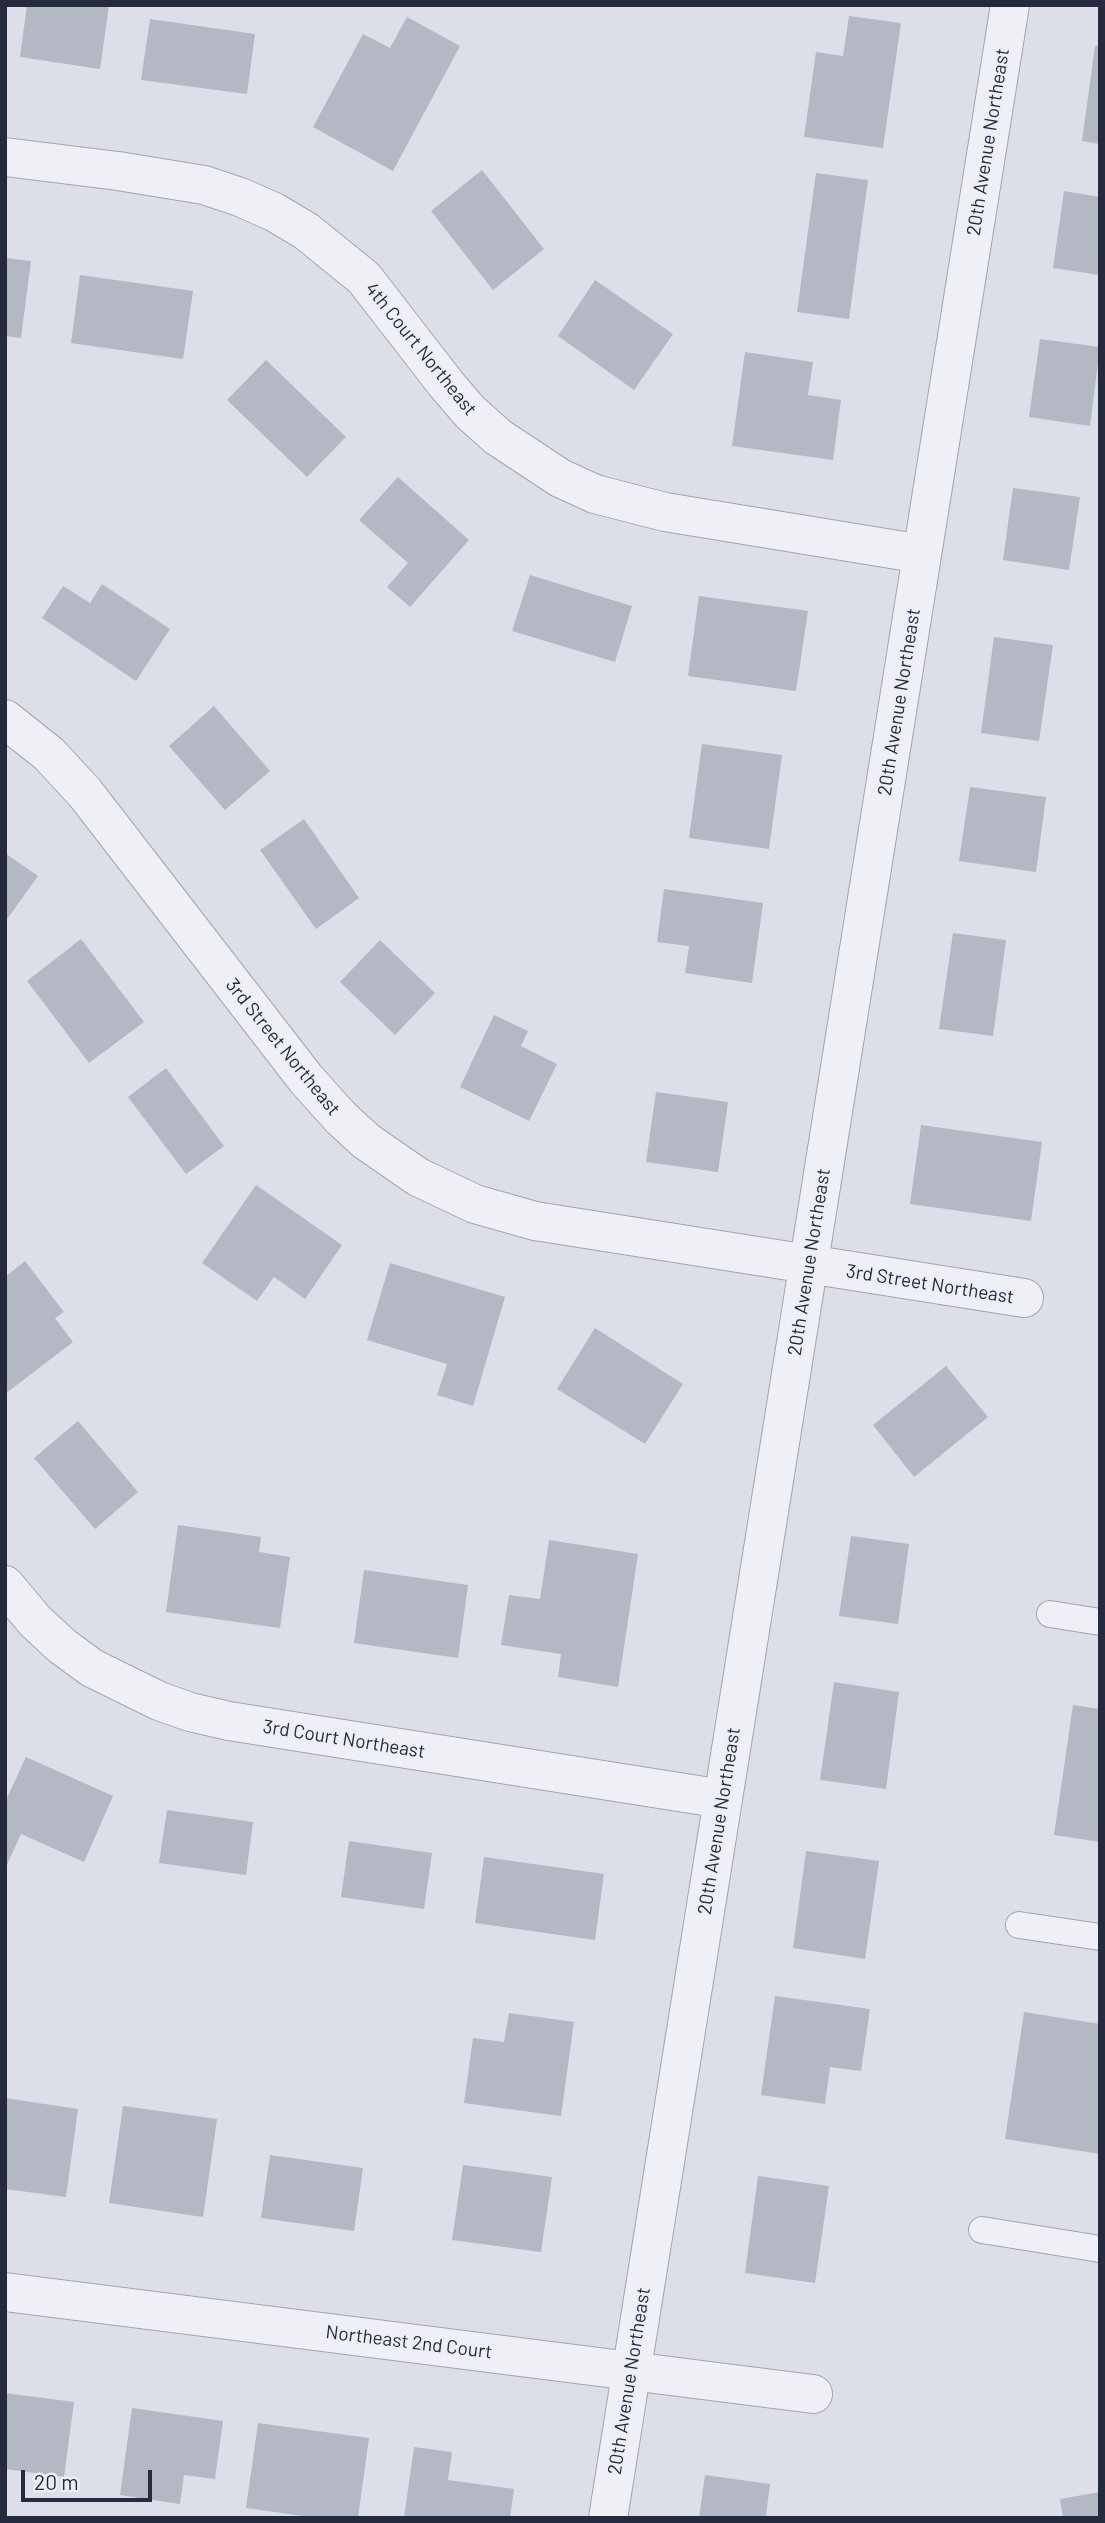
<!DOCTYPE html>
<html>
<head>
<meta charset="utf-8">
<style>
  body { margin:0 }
  #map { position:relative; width:1105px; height:2523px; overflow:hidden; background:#dcdfe7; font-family:Barlow,sans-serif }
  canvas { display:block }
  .frame { position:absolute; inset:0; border:7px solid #252b3e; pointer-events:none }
  .scale { position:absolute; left:21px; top:2470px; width:131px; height:32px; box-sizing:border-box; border:4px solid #252b3e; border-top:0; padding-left:9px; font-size:21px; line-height:24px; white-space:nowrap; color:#252b3e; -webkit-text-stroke:5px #ebeef5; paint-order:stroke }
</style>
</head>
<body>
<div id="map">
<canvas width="1105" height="2523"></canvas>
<div class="frame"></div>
<div class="scale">20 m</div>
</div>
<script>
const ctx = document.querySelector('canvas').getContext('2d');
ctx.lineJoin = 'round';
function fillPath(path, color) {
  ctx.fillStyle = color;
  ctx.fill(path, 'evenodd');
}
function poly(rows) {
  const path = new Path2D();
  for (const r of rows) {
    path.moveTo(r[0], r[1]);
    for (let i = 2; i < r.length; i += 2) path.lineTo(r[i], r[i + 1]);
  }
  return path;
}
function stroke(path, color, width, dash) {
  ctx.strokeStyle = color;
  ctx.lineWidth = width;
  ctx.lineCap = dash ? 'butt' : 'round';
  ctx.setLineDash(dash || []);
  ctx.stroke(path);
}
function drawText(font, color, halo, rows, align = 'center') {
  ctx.font = font + ' Barlow,sans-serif';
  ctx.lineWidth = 5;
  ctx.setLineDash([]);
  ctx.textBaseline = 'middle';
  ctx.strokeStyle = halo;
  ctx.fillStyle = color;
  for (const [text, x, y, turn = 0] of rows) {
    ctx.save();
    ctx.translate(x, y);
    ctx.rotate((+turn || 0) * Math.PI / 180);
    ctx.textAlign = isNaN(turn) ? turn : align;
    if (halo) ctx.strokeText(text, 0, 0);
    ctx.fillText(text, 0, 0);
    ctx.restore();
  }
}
fillPath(poly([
  [27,5,109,5,100,69,20,57],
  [849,16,901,23,883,148,804,137,816,52,843,56],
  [407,17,460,46,393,171,313,127,363,34,390,48],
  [150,19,255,34,247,94,141,80],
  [1095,46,1100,46,1100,144,1082,141],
  [482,170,544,249,493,290,431,211],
  [816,173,868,180,849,319,797,312],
  [1064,191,1100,197,1100,275,1053,268],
  [5,258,31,261,21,338,5,336],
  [80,275,193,291,183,359,71,343],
  [595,280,673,334,634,390,558,336],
  [1040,339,1100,347,1090,426,1029,417],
  [745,352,813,362,808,395,841,400,833,460,732,446],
  [266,360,346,437,307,477,227,400],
  [398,477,469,540,410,607,387,587,408,563,359,520],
  [1013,488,1080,497,1069,570,1003,560],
  [530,575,632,606,615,662,512,631],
  [102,584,170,629,136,681,42,618,63,586,90,603],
  [699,596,808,611,796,691,688,676],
  [994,637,1053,645,1039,741,981,733],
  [214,706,270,771,225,810,169,746],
  [702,744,782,755,769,849,689,838],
  [970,787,1046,797,1036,872,959,861],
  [304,819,359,898,316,929,260,850],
  [5,853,38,876,5,922],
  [664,889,763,903,752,983,685,973,689,946,657,942],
  [953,933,1006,940,993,1036,939,1029],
  [81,939,144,1022,89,1063,27,981],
  [380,940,435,993,395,1035,340,982],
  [494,1015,528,1031,521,1046,557,1064,529,1121,460,1087],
  [166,1068,224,1146,186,1174,128,1097],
  [656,1092,728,1102,718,1172,646,1162],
  [921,1125,1042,1142,1031,1221,910,1204],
  [256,1185,342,1245,305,1299,274,1277,257,1301,202,1263],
  [25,1261,64,1312,55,1318,73,1342,5,1394,5,1277],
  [390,1263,505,1297,473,1406,437,1395,447,1364,367,1340],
  [595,1328,683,1384,645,1444,557,1389],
  [946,1366,988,1417,914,1477,873,1425],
  [78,1421,138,1492,95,1529,34,1458],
  [178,1525,261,1537,259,1552,290,1557,280,1628,166,1612],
  [851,1536,909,1544,898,1624,839,1616],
  [549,1540,638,1554,618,1687,558,1677,561,1654,501,1645,509,1595,540,1599],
  [364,1570,468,1585,458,1658,354,1643],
  [834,1682,899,1692,886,1789,820,1780],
  [1073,1705,1100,1709,1100,1842,1054,1835],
  [26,1757,113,1796,84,1862,21,1834,5,1869,5,1802],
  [167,1810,253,1822,246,1875,159,1863],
  [349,1841,432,1853,424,1909,341,1897],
  [806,1851,879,1861,865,1959,793,1948],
  [484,1857,604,1874,595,1940,475,1923],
  [775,1996,870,2009,861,2071,830,2067,825,2104,761,2095],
  [1024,2012,1100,2024,1100,2154,1005,2139],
  [509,2013,574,2022,561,2116,464,2103,473,2038,504,2042],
  [5,2098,78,2109,66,2197,5,2189],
  [123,2106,217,2119,203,2217,109,2203],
  [270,2155,363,2168,354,2231,261,2218],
  [463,2165,552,2177,541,2252,452,2240],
  [758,2176,829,2186,815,2283,745,2273],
  [5,2393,74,2402,64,2477,5,2469],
  [132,2408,223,2421,215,2479,184,2475,180,2504,120,2495],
  [258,2423,369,2438,358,2518,317,2518,246,2508],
  [414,2447,452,2452,448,2480,514,2489,510,2518,404,2518],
  [705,2475,770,2484,766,2515,772,2518,699,2518],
  [1100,2492,1100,2518,1063,2518,1060,2499]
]), '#b3b8c4');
const lane = poly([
  [1050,1614,1100,1622],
  [1019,1925,1100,1937],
  [982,2230,1100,2249]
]);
const street = poly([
  [5,157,118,171,204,185,240,197,274,212,306,231,364,278,446,384,470,412,498,437,560,478,595,494,665,512,922,554],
  [5,719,49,754,85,793,306,1079,341,1118,366,1141,418,1177,475,1204,535,1221,1024,1298],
  [5,1585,35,1621,62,1646,92,1668,159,1701,190,1712,229,1721,723,1799],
  [5,2292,813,2394],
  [608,2518,1010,5]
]);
stroke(lane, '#a1a5b1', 28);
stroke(street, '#a1a5b1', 40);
stroke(lane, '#eff0f5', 26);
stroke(street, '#eff0f5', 38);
drawText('19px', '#252b3e', '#ebeef5', [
  ["20th Avenue Northeast",988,142,-81],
  ["4th Court Northeast",421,349,51],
  ["20th Avenue Northeast",899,702,-81],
  ["3rd Street Northeast",283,1047,51],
  ["20th Avenue Northeast",809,1262,-81],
  ["3rd Street Northeast",930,1284,9],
  ["3rd Court Northeast",344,1739,9],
  ["20th Avenue Northeast",719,1821,-81],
  ["Northeast 2nd Court",409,2342,7],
  ["20th Avenue Northeast",629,2381,-81]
]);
</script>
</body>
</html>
